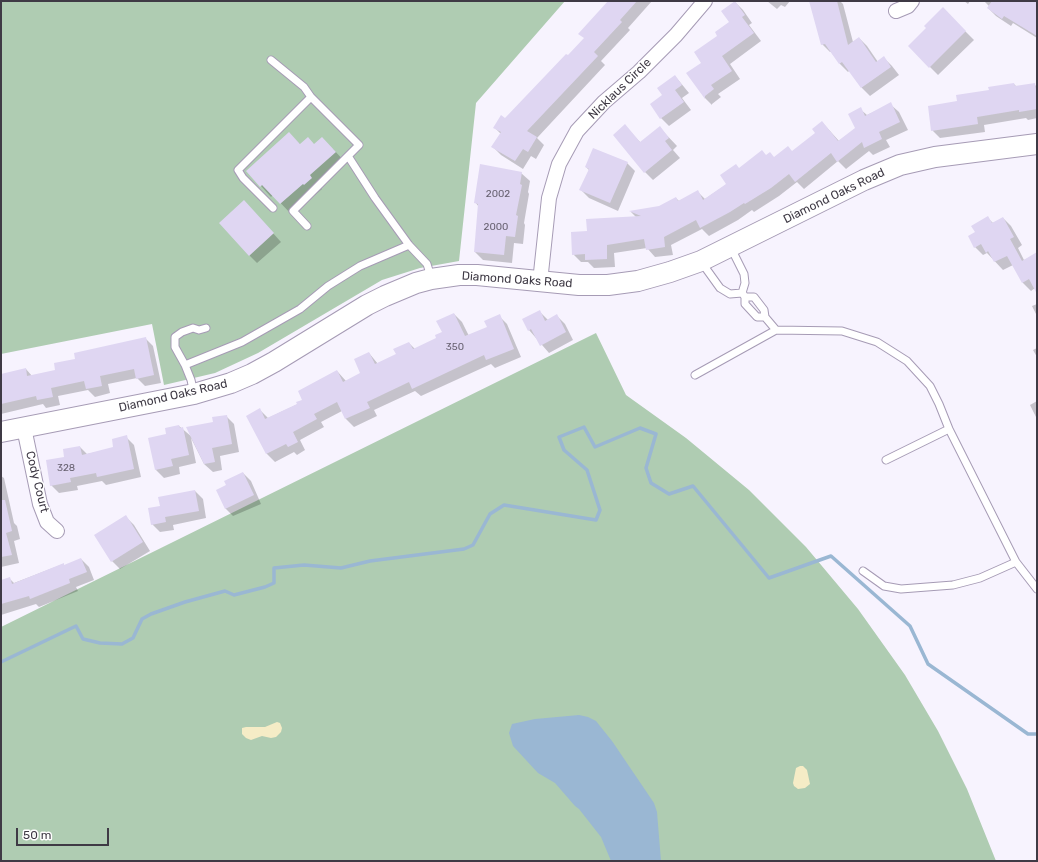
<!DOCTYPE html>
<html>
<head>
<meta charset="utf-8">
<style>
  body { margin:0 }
  #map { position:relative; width:1038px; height:862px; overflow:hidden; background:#f7f3fe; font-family:Rubik,sans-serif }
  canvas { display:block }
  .frame { position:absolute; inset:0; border:2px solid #3f3a45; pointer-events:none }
  .scale { position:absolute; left:16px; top:828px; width:93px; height:18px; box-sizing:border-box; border:2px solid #3f3a45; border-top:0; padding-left:5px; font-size:12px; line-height:14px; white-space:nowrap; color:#3f3a45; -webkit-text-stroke:3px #fff; paint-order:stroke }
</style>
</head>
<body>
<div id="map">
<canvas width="1038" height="862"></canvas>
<div class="frame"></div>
<div class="scale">50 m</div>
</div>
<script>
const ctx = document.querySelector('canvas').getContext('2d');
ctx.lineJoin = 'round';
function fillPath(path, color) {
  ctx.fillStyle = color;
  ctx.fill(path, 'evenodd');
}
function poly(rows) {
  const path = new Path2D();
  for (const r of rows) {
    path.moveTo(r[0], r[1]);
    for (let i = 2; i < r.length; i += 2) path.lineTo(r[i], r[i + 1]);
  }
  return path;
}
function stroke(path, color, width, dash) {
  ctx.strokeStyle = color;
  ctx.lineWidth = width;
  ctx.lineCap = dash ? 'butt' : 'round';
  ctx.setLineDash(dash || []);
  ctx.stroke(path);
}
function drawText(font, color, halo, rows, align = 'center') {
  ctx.font = font + ' Rubik,sans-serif';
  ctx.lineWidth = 3;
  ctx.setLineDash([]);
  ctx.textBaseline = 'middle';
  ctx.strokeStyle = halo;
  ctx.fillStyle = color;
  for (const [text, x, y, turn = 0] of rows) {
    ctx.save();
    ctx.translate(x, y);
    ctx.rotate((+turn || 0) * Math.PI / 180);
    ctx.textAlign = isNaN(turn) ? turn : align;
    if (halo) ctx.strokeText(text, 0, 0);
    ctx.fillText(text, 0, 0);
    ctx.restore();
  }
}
fillPath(poly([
  [1,1,565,1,476,103,459,261,420,268,382,280,258,353,215,373,164,385,152,324,1,354],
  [596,333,626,395,686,438,749,490,806,547,858,609,905,675,938,731,967,789,996,861,1,861,1,627]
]), '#afccb2');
fillPath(poly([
  [277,722,280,723,282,728,281,732,276,737,271,738,262,736,251,740,246,738,242,734,242,728,246,727,265,727],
  [800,766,803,766,807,770,810,784,805,788,798,789,794,786,793,783,796,768]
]), '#f5ecc6');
fillPath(poly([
  [579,715,588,717,596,721,612,741,654,803,657,812,661,861,611,861,601,837,579,809,575,806,555,783,538,773,513,746,509,733,512,724,535,719]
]), '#9ab7d3');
fillPath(poly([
  [610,1,652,1,628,28,630,30,601,61,605,65,537,138,544,145,536,159,531,156,523,169,501,155,493,147,501,134,495,128,505,119,585,39],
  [767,1,790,1,785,7,781,5,777,9],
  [815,1,840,1,843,4,853,42,859,38,867,46,878,62,884,58,892,66,899,75,870,96,862,88,850,70,848,72,840,64,831,52,830,52,822,44],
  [964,1,970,1,968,4],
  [984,1,1037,1,1037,38,1013,23,1011,26,996,16,988,8,989,6],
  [735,2,743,10,752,23,749,25,761,41,730,64,740,79,718,94,721,97,712,104,712,105,705,98,688,73,703,63,719,36,730,22],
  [943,9,974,40,938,75,909,46,927,28],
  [675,76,689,93,682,98,691,110,669,126,661,118,663,96],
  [1014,84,1017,87,1034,84,1037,87,1037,118,1028,120,1026,118,984,125,985,132,940,138,932,130,958,102],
  [890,104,899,112,908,130,886,140,890,147,873,155,869,151,846,169,838,161,804,189,797,182,779,196,754,212,752,210,738,220,709,236,702,229,671,245,673,255,655,257,647,248,614,253,615,267,594,268,588,262,581,262,573,254,588,232,636,217,631,212,659,207,676,198,679,201,698,192,705,199,727,184,740,169,766,156,774,158,793,152,817,133,822,122,839,141,856,128,860,109,867,115],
  [625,126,641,143,660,128,677,146,673,150,680,158,653,180,645,172],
  [289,133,301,145,315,145,333,149,346,163,320,186,322,189,315,195,314,194,291,214,273,195,271,197,261,186],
  [627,163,635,171,618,211,589,198,581,190,589,170,586,167],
  [521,173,530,181,528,192,529,194,524,223,525,225,523,244,514,243,512,263,483,260,475,252,479,207,475,202],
  [252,210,281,242,257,263,249,255],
  [988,218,993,223,1003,218,1011,226,1022,245,1018,248,1024,260,1037,254,1037,292,1035,288,1031,291,1023,283,1013,265,1003,270,987,253,983,255,975,247,976,232],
  [1037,304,1037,316,1032,306],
  [540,312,548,320,557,316,565,324,573,340,549,353,529,330],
  [454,314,462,322,469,336,488,328,499,316,507,324,521,357,495,368,491,364,421,396,415,391,374,410,377,416,354,427,346,419,342,411,321,422,324,427,300,440,305,450,297,455,294,452,275,462,267,454,248,416,260,410,268,418,298,404,337,371,346,381,362,374,369,353,378,364,397,355,409,343,415,349,438,339],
  [145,338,153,346,161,383,145,386,137,378,108,384,110,393,95,397,88,390,58,396,60,405,46,408,43,404,1,414,1,380,26,369,32,376,56,371,76,359],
  [1037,348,1037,357,1033,350],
  [1037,401,1037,419,1030,405],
  [226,416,234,424,239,452,220,456,222,470,213,472,204,464,191,438,196,463,179,467,180,474,164,478,156,470,167,435,179,426,192,437],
  [126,437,134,445,141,477,106,485,102,481,77,486,78,490,59,493,51,485,65,458,80,447,87,454,115,448],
  [243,473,251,481,261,504,233,516,225,508,227,486],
  [1,476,4,478,14,523,17,526,20,539,14,541,19,563,1,567],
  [195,491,203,499,206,518,173,525,174,530,160,532,152,524,161,506],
  [126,517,134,525,150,551,120,569,112,561],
  [81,559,89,567,94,580,76,587,78,591,39,607,36,604,1,615,1,581,9,578,14,583,63,564,65,566]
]), '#0003');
stroke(poly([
  [1,662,76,626,83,639,100,643,122,644,133,638,142,619,151,614,185,602,225,591,234,595,265,587,274,583,274,568,304,565,341,568,370,561,464,549,473,545,490,514,504,505,596,520,600,510,587,470,564,450,559,437,584,427,595,447,640,428,656,434,646,468,651,483,669,494,693,486,769,578,831,556,910,626,928,664,1028,734,1037,734]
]), '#9ab7d3', 3.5);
fillPath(poly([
  [608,1,637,1,620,20,622,22,594,52,598,56,527,131,537,137,528,152,523,149,515,161,491,147,501,132,493,128,501,115,505,118,566,54,568,55,584,38,578,34],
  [735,1,745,15,742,17,754,33,722,56,732,71,711,85,714,89,705,96,705,99,686,73,701,63,694,52,717,36,715,32,729,22,721,11],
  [809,1,837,1,848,45,859,37,876,62,884,56,891,67,861,88,842,62,839,64,825,44,821,45],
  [992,1,1037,1,1037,36,1004,16,1002,19,987,8],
  [943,7,966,31,929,68,908,46,926,28,924,26],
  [675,75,682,85,675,90,684,102,660,119,650,104,662,95,657,88],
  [1014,83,1015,86,1035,83,1037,96,1037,109,1019,112,1019,110,977,117,978,124,931,131,928,106,957,101,956,95,989,90,988,87],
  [891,102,900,122,879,132,882,139,864,148,862,142,837,162,831,153,795,182,789,174,771,188,745,204,744,203,730,212,700,228,696,220,664,237,665,247,646,250,644,239,607,245,607,259,585,260,585,254,572,255,571,232,587,231,586,219,641,216,629,211,659,206,676,197,678,201,698,190,703,200,726,184,720,175,736,164,739,168,762,150,766,155,770,152,774,157,788,146,792,151,815,133,812,129,822,121,838,141,855,128,848,114,861,107,865,116],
  [625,124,640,142,660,126,669,138,665,141,672,150,644,173,613,135],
  [289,132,300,144,308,137,314,144,322,137,336,152,310,175,312,178,304,185,303,184,280,204,262,185,260,187,246,171],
  [593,148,628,162,610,203,579,190,589,169,585,167],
  [480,164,522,172,520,184,522,185,516,215,518,216,515,237,506,236,504,255,474,252,478,204,474,203],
  [244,200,274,233,249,256,219,223],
  [988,216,992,223,1003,217,1014,237,1010,239,1022,261,1037,252,1037,294,1029,279,1022,283,1007,256,994,262,988,251,986,253,981,244,974,248,968,236,975,232,971,226],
  [540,310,545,321,557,314,566,332,540,346,531,329,528,331,522,319],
  [454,313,465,336,487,327,484,321,500,314,514,349,486,360,484,355,412,389,409,382,367,402,370,408,345,419,337,402,314,414,317,419,293,432,298,442,288,447,286,444,266,454,246,416,260,408,265,419,297,404,296,402,302,400,298,391,337,370,343,382,360,373,354,359,369,352,375,364,396,354,393,349,409,342,413,349,436,338,435,335,442,332,436,321],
  [146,337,154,375,136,379,134,369,100,376,102,386,86,389,84,381,51,388,53,397,37,400,36,396,1,404,1,374,26,368,27,376,55,370,54,363,75,359,74,353],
  [227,415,232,444,212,448,215,462,204,464,186,427,213,422,212,417],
  [179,425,180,428,183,427,189,455,171,459,173,466,155,470,148,438,166,434,165,428],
  [127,435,134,469,97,477,96,473,70,478,71,482,50,486,46,460,64,457,63,449,80,446,82,455,113,447,112,439],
  [243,472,254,495,225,509,216,490,226,485,224,481],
  [195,490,199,511,165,517,166,522,151,525,148,508,160,506,158,497],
  [1,500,5,500,12,531,6,533,12,555,1,557],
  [126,515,143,542,111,562,94,535],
  [81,558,87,572,69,579,70,583,30,599,29,596,1,604,1,580,10,577,12,584,64,563,64,565]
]), '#dfd6f2');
const lane = poly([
  [271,60,304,87,311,97,359,145,348,156],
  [273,208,243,178,238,170,311,97],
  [307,226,293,211,348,156,375,198,409,245,427,264,431,277],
  [702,263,720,288,730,294,742,293,745,283,744,274,731,248],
  [743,294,745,297,745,304,757,317,765,317],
  [745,297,754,297,764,310,765,317,776,330],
  [185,365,242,342,300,309,328,286,360,266,409,245],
  [695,375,776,330,842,331,877,342,907,361,930,386,939,404,949,429,1016,562,1037,589],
  [194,394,191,380,185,365,175,347,175,337,182,332,193,328,199,330,206,328],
  [886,460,949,429],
  [863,571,884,586,901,589,953,585,980,578,1016,562]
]);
const street = poly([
  [896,11,908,6,912,1],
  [540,282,549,198,559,164,577,131,604,102,639,72,676,35,705,1],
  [24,428,40,504,47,522,57,531]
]);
const secondary = poly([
  [1,432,194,394,231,383,252,374,274,362,367,305,385,296,416,283,431,279,459,275,477,275,579,285,608,285,638,281,670,272,701,261,864,180,900,165,935,157,1037,144]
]);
stroke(lane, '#a69bb5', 9);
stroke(street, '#a69bb5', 16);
stroke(secondary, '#a69bb5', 22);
stroke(lane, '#fff', 7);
stroke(street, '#fff', 14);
stroke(secondary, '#fff', 20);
drawText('10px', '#676170', null, [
  ["2002",498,194],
  ["2000",496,227],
  ["350",455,347],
  ["328",66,468]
]);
drawText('12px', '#3f3a45', '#fff', [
  ["Nicklaus Circle",620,89,-44],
  ["Diamond Oaks Road",834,196,-26],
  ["Diamond Oaks Road",517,280,4],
  ["Diamond Oaks Road",173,396,-13],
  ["Cody Court",37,482,76]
]);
</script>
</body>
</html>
